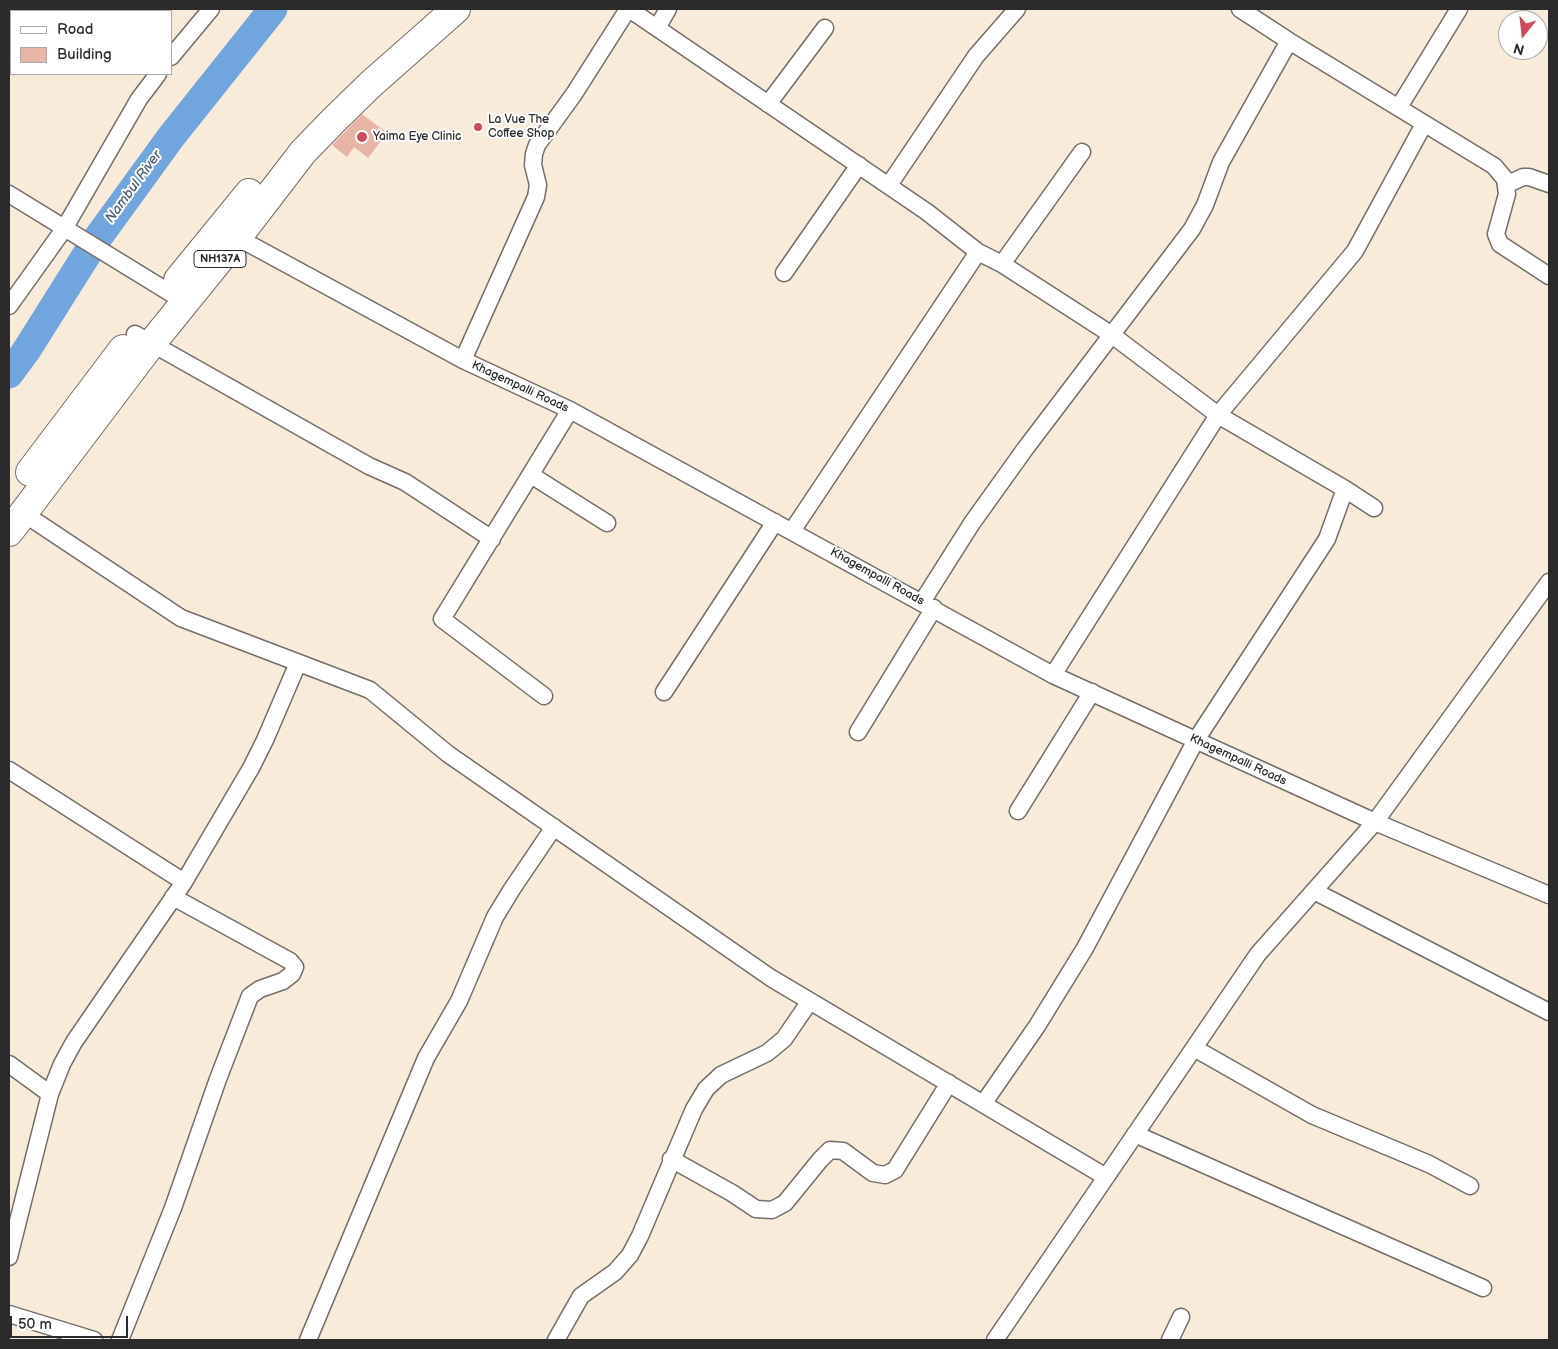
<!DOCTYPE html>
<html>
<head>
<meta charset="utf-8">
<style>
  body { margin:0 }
  #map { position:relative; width:1558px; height:1349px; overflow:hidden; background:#f8ebd9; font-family:"Balsamiq Sans",sans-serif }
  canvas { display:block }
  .frame { position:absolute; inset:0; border:10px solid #2b2b2b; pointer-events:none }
  .legend { position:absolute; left:10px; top:10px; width:162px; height:65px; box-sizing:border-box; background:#fff; border:1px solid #aaa; margin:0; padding:6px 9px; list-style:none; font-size:15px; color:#2b2b2b }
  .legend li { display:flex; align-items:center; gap:10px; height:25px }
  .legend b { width:25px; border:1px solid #aaa }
  .north { position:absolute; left:1498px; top:10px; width:50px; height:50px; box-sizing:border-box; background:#fff; border:1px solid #aaa; border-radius:50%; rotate:196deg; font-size:14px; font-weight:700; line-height:20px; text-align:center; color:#2b2b2b }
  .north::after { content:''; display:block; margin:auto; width:18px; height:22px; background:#d1495b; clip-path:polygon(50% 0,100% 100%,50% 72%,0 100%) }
  .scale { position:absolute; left:10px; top:1316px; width:118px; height:22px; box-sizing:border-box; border:2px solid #2b2b2b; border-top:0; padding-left:6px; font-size:15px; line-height:18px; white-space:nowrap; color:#2b2b2b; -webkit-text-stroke:4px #fff; paint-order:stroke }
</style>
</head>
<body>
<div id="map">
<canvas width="1558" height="1349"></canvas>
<div class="frame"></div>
<ul class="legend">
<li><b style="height:6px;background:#fff"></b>Road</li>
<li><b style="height:14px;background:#e6b5a5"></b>Building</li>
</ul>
<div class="north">N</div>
<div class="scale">50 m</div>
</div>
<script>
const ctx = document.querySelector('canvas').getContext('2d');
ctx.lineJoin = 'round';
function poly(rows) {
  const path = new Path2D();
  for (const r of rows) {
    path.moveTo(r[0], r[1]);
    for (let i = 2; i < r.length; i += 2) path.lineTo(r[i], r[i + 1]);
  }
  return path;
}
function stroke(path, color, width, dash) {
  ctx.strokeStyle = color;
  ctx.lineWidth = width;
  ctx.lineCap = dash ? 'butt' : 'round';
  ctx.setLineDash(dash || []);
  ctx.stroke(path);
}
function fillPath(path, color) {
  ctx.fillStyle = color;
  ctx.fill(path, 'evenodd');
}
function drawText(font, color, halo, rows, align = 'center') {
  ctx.font = font + ' "Balsamiq Sans",sans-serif';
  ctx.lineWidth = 4;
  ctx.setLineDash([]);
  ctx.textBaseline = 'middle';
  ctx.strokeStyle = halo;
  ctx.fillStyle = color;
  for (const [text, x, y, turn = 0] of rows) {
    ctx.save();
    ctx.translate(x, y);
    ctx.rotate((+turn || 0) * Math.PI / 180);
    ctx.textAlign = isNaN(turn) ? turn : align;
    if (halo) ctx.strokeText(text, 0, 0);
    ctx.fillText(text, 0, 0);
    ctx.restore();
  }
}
stroke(poly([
  [9,374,26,351,94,243,171,137,273,9]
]), '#70a5dd', 29);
fillPath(poly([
  [362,114,387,133,368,158,354,147,347,157,332,145]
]), '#e6b5a5');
const street = poly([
  [629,9,927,212,978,252,1002,264,1112,335,1218,415,1345,489,1374,508],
  [1240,9,1289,41,1494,166,1505,179,1507,194,1496,234,1500,244,1549,276],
  [657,28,668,9],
  [171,57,211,9],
  [768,104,825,28],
  [1399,107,1459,9],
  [889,185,976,56,1017,9],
  [1506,185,1523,177,1529,177,1549,184],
  [9,194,185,302],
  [231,234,463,360,570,410,1053,675,1375,822,1549,895],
  [1002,264,1082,152],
  [784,273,859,165],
  [9,306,64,229,139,99,158,74],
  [135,334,369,466,405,482,492,539],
  [463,360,536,197,538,185,533,165,534,154,537,145,574,94,628,9],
  [531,475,607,523],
  [23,513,181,618,370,690,448,754,771,978,1106,1177],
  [792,531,978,252],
  [922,602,972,523,1025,449,1192,229,1205,205,1221,162,1289,41],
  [1053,675,1218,415,1355,251,1424,124],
  [664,692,775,522],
  [544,696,442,619,570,410],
  [858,732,934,608],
  [9,770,184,882],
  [1018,811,1092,692],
  [1314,891,1549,1012],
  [1194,1048,1312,1115,1429,1164,1470,1186],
  [9,1064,50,1094],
  [983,1104,1037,1026,1085,948,1196,740,1327,539,1345,489],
  [1135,1134,1483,1288],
  [671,1159,732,1193,756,1209,772,1210,785,1203,820,1160,830,1150,843,1151,873,1173,885,1175,895,1170,949,1083],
  [9,1257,50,1094,62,1064,74,1042,184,882,251,768,265,740,298,663],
  [9,1314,94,1340],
  [120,1340,173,1208,218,1079,250,996,260,989,283,981,292,974,295,967,290,961,173,897],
  [308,1340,426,1058,459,1001,495,917,512,889,554,827],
  [556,1340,581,1296,615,1272,630,1255,640,1236,694,1109,706,1089,721,1075,767,1053,784,1039,810,1001],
  [995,1340,1258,954,1375,822,1549,582],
  [1170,1340,1181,1317]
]);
const highway = poly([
  [178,280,249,193],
  [30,472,123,349],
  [9,532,152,343,237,238,303,152,334,120,371,84,456,9]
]);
stroke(street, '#736e68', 19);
stroke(highway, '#736e68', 30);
stroke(street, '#fff', 16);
stroke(highway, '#fff', 28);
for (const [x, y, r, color] of [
  [478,127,5,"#d1495b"],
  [362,137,6,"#d1495b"]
]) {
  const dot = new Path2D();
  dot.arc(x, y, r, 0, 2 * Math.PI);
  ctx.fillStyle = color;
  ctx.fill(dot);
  stroke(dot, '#fff', 2);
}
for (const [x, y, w] of [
  [220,259,52]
]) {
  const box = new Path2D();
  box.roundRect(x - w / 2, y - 8.5, w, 17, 4);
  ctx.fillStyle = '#fff';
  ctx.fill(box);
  stroke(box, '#2b2b2b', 1);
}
drawText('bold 11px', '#2b2b2b', null, [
  ["NH137A",220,259]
]);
drawText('12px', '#2b2b2b', '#fff', [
  ["La Vue The",488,120],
  ["Coffee Shop",488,134],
  ["Yaima Eye Clinic",373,137]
], 'left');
drawText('12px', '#2b2b2b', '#fff', [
  ["Khagempalli Roads",520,387,25],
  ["Khagempalli Roads",877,577,29],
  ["Khagempalli Roads",1238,760,25]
]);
drawText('italic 14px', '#475c72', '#fff', [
  ["Nambul River",134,187,-54]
]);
</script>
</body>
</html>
